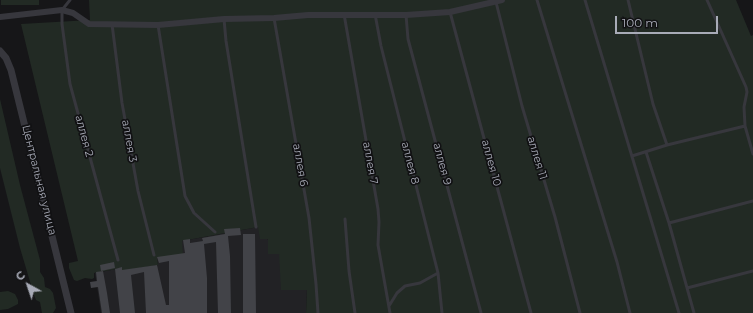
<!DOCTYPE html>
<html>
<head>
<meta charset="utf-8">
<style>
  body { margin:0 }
  #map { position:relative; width:753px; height:313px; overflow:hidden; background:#161618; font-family:Montserrat,sans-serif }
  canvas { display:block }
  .north { position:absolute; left:8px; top:265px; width:40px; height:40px; -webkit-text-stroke:3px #111113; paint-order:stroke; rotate:320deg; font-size:11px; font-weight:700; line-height:16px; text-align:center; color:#a8abb7 }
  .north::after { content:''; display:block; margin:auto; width:14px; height:18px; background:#a8abb7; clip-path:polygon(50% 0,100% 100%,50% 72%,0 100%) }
  .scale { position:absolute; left:615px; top:16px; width:103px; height:18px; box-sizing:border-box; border:2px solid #a8abb7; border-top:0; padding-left:5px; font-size:12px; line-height:14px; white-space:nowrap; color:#a8abb7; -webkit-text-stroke:3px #111113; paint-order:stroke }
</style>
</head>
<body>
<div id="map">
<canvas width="753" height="313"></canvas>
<div class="north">С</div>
<div class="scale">100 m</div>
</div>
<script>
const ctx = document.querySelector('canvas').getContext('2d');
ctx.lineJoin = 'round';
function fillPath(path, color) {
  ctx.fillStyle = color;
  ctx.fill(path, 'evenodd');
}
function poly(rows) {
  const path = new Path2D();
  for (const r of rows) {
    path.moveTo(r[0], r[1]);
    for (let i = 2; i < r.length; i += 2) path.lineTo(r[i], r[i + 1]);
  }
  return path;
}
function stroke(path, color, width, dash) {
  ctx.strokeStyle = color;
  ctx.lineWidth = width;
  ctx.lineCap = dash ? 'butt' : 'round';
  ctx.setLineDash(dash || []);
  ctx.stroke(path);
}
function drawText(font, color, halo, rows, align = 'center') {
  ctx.font = font + ' Montserrat,sans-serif';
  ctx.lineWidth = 3.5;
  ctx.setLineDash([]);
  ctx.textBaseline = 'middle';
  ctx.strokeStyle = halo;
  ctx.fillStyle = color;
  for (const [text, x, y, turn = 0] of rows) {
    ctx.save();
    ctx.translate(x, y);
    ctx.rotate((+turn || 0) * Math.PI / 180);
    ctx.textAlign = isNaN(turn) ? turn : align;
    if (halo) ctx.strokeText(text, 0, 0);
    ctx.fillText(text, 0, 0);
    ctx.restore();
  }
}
fillPath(poly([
  [258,227,307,290,306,313,101,313,95,273,122,268,122,271,158,265,157,258,182,241]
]), '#222225');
fillPath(poly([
  [1,0,39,0,39,5,1,5],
  [89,0,736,0,751,36,753,35,753,313,306,313,307,290,281,290,279,254,268,254,268,239,260,239,258,227,182,241,183,255,157,258,158,265,122,271,122,268,94,273,94,278,92,279,85,278,77,281,74,280,69,268,69,263,78,261,21,24,90,20],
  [0,99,20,185,40,260,40,272,44,278,45,287,50,289,53,293,56,308,53,313,42,313,40,302,36,300,34,295,20,248,0,168],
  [8,291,15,294,18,300,18,304,8,309,0,310,0,292]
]), '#222a24');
fillPath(poly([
  [240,228,241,235,228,236,230,256,231,313,218,313,216,242,204,244,207,278,207,313,146,313,144,272,131,275,135,313,120,313,115,269,122,267,122,270,157,265,166,305,169,305,169,261,159,263,157,257,185,253,183,240,190,239,190,243,203,241,202,238,225,234,224,229],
  [243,234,255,234,256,313,243,313],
  [114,262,115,268,101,271,100,265],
  [103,271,107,293,110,313,102,313,98,287,91,288,90,282,97,281,96,272]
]), '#424348');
stroke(poly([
  [70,0,62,10,62,24,70,84,118,260],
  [537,0,617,262,630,313],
  [585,0,679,313],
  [628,0,653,104,667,145],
  [707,0,746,87,747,92,744,107,745,126,753,154],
  [496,2,522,106,555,217,580,313],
  [450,12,531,313],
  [344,14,378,209,379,222,378,245,390,313],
  [375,14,381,46,438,273,442,313],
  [406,15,408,39,481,313],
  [274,18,309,218,316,284,318,313],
  [224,19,226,41,256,227],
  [112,24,122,103,131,152,138,191,154,255],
  [158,25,185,196,194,213,215,232],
  [646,152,669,223,694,313],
  [632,156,667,145,745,126],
  [345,219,349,271,355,313],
  [669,223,753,201],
  [687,288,753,271],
  [389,306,397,293,405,286,420,283,438,273]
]), '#37373d', 3);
stroke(poly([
  [0,17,62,10,73,13,89,24,158,25,224,19,274,18,308,15,406,15,450,12,502,0]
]), '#37373d', 6);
stroke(poly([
  [0,51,6,58,11,70,71,313]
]), '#37373d', 7);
drawText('11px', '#a8abb7', '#111113', [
  ["аллея 2",84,136,75],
  ["аллея 3",129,141,80],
  ["аллея 11",537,158,73],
  ["аллея 7",370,163,80],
  ["аллея 8",410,163,76],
  ["аллея 10",491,163,75],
  ["аллея 9",442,164,75],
  ["аллея 6",300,165,80],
  ["Центральная улица",39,180,76]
]);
</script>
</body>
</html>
